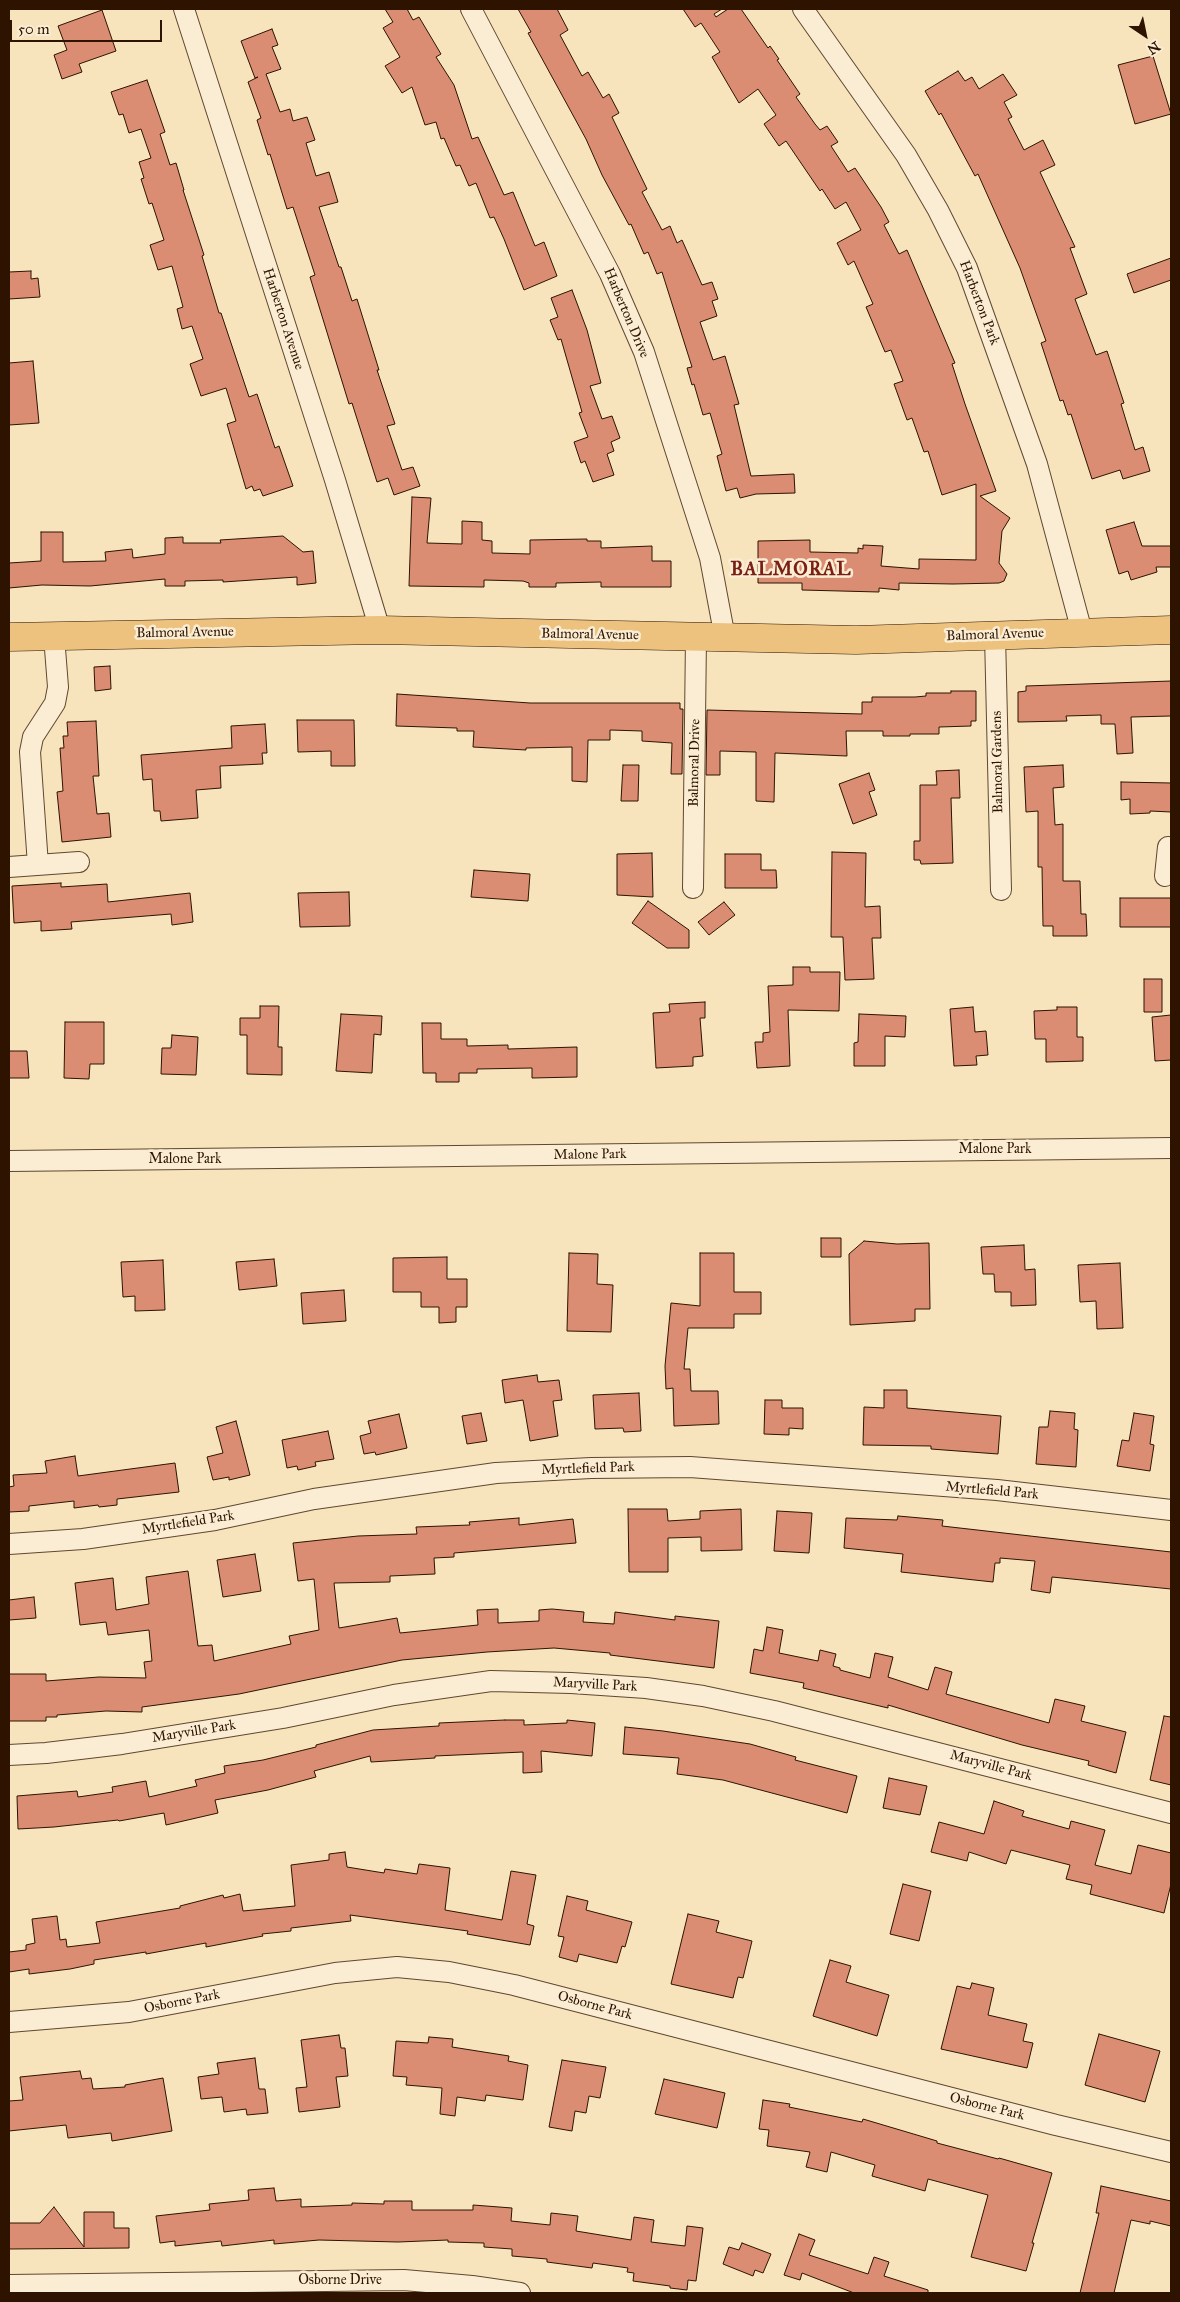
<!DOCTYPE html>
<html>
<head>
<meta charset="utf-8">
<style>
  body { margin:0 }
  #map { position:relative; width:1180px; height:2302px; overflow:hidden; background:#f7e3bc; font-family:"IM FELL Great Primer",serif }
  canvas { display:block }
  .frame { position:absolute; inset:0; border:10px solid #2d1300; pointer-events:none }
  .north { position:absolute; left:1120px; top:10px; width:50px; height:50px; -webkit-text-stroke:4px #faedd3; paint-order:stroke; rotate:146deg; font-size:14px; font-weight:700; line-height:20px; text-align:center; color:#2d1300 }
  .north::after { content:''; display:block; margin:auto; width:18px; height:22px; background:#2d1300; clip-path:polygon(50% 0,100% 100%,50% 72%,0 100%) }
  .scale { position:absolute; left:10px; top:20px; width:152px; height:22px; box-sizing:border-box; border:2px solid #2d1300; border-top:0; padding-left:6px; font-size:15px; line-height:18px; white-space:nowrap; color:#2d1300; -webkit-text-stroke:4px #faedd3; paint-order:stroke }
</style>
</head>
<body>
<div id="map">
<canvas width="1180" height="2302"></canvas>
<div class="frame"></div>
<div class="north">N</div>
<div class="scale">50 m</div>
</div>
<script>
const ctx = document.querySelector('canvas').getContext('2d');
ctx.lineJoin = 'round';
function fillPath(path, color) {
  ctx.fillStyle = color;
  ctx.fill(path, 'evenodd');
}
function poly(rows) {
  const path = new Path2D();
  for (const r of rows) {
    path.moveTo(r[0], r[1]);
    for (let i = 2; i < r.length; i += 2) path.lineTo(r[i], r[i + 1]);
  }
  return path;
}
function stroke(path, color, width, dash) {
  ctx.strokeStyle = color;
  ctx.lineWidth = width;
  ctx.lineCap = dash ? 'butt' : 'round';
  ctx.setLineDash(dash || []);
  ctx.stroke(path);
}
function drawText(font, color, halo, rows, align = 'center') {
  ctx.font = font + ' "IM FELL Great Primer",serif';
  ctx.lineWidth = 5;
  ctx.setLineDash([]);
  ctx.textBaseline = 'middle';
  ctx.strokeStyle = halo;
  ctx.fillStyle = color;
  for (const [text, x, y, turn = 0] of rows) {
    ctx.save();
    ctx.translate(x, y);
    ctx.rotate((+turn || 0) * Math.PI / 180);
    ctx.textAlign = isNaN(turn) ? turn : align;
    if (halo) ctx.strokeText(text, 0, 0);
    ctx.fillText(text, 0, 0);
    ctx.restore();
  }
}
const building = poly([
  [385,9,407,9,413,20,419,17,441,54,436,57,454,85,472,139,478,137,504,195,513,192,535,246,544,242,557,276,524,290,504,239,494,217,490,218,476,183,469,186,460,165,456,166,444,138,441,139,436,122,425,125,412,87,402,93,385,66,400,57,383,28,393,22,385,9],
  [518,9,557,9,568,30,560,35,582,76,588,72,603,98,609,94,619,113,612,117,647,189,642,192,662,230,670,226,677,243,682,240,702,285,712,282,718,299,712,301,717,316,700,322,713,360,725,356,739,404,734,405,751,476,794,474,795,493,756,494,740,498,737,488,726,491,717,456,722,454,710,413,703,415,694,384,692,385,687,368,692,367,662,272,657,274,648,252,644,254,631,224,629,225,602,175,586,139,528,33,531,32,518,9],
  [683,9,722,9,714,14,716,17,728,9,741,9,768,48,770,46,779,59,777,60,800,94,796,97,815,124,820,130,827,126,838,142,831,146,848,172,855,168,881,207,889,222,884,225,899,254,907,250,955,363,952,364,965,404,996,491,980,496,1010,518,1002,531,999,563,1007,574,1004,581,999,583,953,584,899,583,899,590,879,588,879,592,802,590,802,583,758,583,758,541,810,540,810,552,858,553,858,548,863,549,863,545,883,546,881,566,919,569,919,559,976,560,976,484,942,495,928,451,924,452,912,418,907,420,894,384,903,381,891,350,885,352,866,307,873,304,854,261,848,265,837,243,861,230,846,202,835,209,822,189,820,191,786,141,779,146,764,124,776,115,758,89,739,103,712,57,720,52,701,23,695,27,683,9],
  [102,10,116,51,79,64,82,72,62,79,54,55,67,50,58,26,102,10],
  [272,29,278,45,272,47,281,69,266,74,280,112,290,109,293,121,307,117,315,140,306,143,316,176,329,172,338,202,319,207,339,267,341,267,352,301,357,299,379,370,377,370,395,424,387,426,402,470,413,467,420,486,394,495,388,478,377,482,352,403,349,404,310,277,315,275,293,207,287,209,270,154,268,155,257,120,261,118,248,82,258,77,255,78,241,41,272,29],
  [1153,56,1171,114,1135,124,1118,65,1153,56],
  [958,71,965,81,972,77,979,89,1003,74,1017,95,1004,102,1012,117,1008,119,1024,150,1043,140,1055,165,1040,172,1075,247,1070,248,1087,294,1075,299,1096,355,1107,351,1124,403,1121,404,1135,450,1143,447,1150,471,1123,479,1120,470,1092,479,1071,414,1068,415,1063,400,1060,401,1041,343,1046,341,1020,268,978,174,975,176,941,113,939,115,925,91,958,71],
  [147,80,165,132,160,134,170,165,176,163,184,190,183,190,204,255,202,256,219,313,221,313,249,397,257,394,275,448,279,446,293,486,263,496,260,489,254,491,252,486,246,489,227,424,236,421,226,388,201,396,190,364,203,359,192,326,182,329,177,309,183,307,172,266,158,270,150,245,164,240,152,203,149,204,141,179,144,178,139,162,151,158,141,129,129,133,123,114,119,115,111,92,147,80],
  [1171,258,1171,280,1134,293,1127,274,1171,258],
  [31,271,31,279,38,278,40,297,9,299,9,272,31,271],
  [572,290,587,330,601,383,590,386,602,419,612,416,620,438,611,442,614,451,607,454,614,475,593,482,585,461,581,463,574,442,588,437,579,413,582,412,561,339,558,340,550,320,558,317,551,298,572,290],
  [33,361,39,423,9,425,9,363,33,361],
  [412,497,431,498,427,543,462,544,462,521,482,522,482,540,492,541,492,553,530,554,530,540,587,539,587,541,601,541,601,548,652,546,652,561,671,561,671,587,601,587,601,582,556,583,556,587,529,587,529,583,523,581,484,580,484,587,409,586,412,497],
  [1134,522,1142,546,1171,546,1171,567,1156,567,1157,572,1131,580,1128,571,1119,574,1106,530,1134,522],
  [41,532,63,532,63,562,106,561,105,552,132,549,133,558,165,554,165,538,183,537,183,543,221,543,220,540,283,536,303,552,313,551,316,583,297,585,297,577,223,582,223,580,185,581,185,586,165,586,165,579,90,586,42,585,9,588,9,563,41,561,41,532],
  [110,666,111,689,95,691,94,667,110,666],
  [1171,681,1171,716,1131,717,1133,753,1117,754,1115,724,1101,724,1101,715,1066,716,1067,721,1018,722,1018,692,1026,691,1026,686,1171,681],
  [951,691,976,691,976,721,971,721,971,726,939,727,939,734,910,734,910,736,883,736,883,731,846,731,847,756,775,753,774,802,756,801,756,752,720,751,720,775,706,775,707,710,862,714,862,702,872,702,872,697,915,697,926,696,926,693,951,693,951,691],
  [397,694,530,703,680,703,680,709,683,709,682,774,671,774,672,743,642,741,642,731,610,730,610,740,588,740,587,782,572,781,572,747,526,748,526,750,473,747,474,731,457,731,457,728,396,726,397,694],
  [297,720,354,720,355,766,331,766,331,751,298,752,297,720],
  [96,721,99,776,93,776,97,814,109,813,111,837,62,842,57,792,63,791,60,748,64,748,63,736,68,736,67,722,96,721],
  [265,724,267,753,262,753,263,764,220,766,221,788,196,790,198,818,161,821,160,811,154,811,152,779,143,780,141,755,232,748,231,726,265,724],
  [623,765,639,765,638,801,621,801,623,765],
  [1063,765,1064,787,1053,788,1055,825,1063,824,1063,881,1080,881,1081,914,1086,914,1087,936,1053,936,1053,926,1043,926,1042,867,1038,867,1038,811,1026,812,1024,767,1063,765],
  [959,770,960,798,951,798,953,863,921,864,920,860,914,860,914,841,920,841,920,785,937,785,936,771,959,770],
  [869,773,875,790,869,792,877,815,853,824,839,784,869,773],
  [1121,782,1171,783,1171,812,1150,811,1150,813,1130,814,1130,799,1121,800,1121,782],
  [832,852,866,853,865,907,880,906,881,938,872,938,874,979,845,980,843,937,831,937,832,852],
  [652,853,653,897,617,895,617,854,652,853],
  [725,854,761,854,761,870,776,870,777,888,725,888,725,854],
  [474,870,530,874,528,901,471,897,474,870],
  [61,883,61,887,107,884,108,902,190,893,193,922,172,925,171,914,71,922,72,929,41,931,41,921,14,923,12,886,61,883],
  [349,892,350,926,300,927,298,893,349,892],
  [1120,898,1171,898,1171,927,1120,927,1120,898],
  [648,901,689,930,689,948,667,948,632,923,648,901],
  [724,902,735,915,709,935,698,922,724,902],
  [793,967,810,967,810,972,840,972,839,1011,788,1010,790,1066,757,1068,755,1042,763,1042,763,1033,770,1032,768,986,793,985,793,967],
  [1144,979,1162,979,1162,1012,1144,1012,1144,979],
  [705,1002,705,1018,700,1018,703,1056,693,1057,693,1066,656,1068,653,1013,670,1012,669,1004,705,1002],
  [260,1006,279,1006,278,1047,282,1047,282,1075,247,1074,247,1035,240,1035,240,1018,260,1018,260,1006],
  [973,1007,975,1032,986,1031,988,1055,976,1056,977,1065,954,1066,950,1009,973,1007],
  [1057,1007,1077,1007,1077,1037,1083,1037,1083,1061,1046,1062,1046,1039,1035,1039,1034,1011,1057,1010,1057,1007],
  [341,1014,382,1016,381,1035,374,1034,372,1073,336,1071,341,1014],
  [859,1014,906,1016,905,1037,885,1036,885,1066,854,1066,854,1043,858,1042,859,1014],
  [1171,1015,1171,1060,1155,1061,1152,1017,1171,1015],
  [65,1022,104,1022,104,1064,90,1064,89,1079,64,1078,65,1022],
  [422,1023,441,1023,441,1039,467,1039,467,1046,508,1045,508,1049,577,1047,577,1077,532,1078,532,1068,477,1069,477,1073,459,1073,459,1082,436,1082,436,1073,423,1073,422,1023],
  [172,1035,198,1037,196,1075,161,1074,162,1048,171,1048,172,1035],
  [9,1051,27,1051,29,1078,9,1078,9,1051],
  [821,1238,841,1238,841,1257,821,1257,821,1238],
  [864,1241,897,1244,929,1243,930,1309,915,1309,915,1321,850,1325,849,1254,864,1241],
  [1024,1245,1025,1270,1035,1269,1036,1305,1011,1306,1011,1292,995,1292,994,1274,983,1274,981,1247,1024,1245],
  [569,1253,598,1254,597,1284,613,1285,611,1332,567,1331,569,1253],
  [700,1253,734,1253,734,1292,761,1292,761,1314,734,1314,734,1328,688,1328,684,1369,690,1369,691,1391,718,1391,719,1424,674,1426,673,1388,666,1389,665,1366,671,1303,700,1306,700,1253],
  [447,1257,447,1279,467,1279,467,1307,456,1307,456,1322,439,1323,439,1307,421,1307,421,1292,393,1292,393,1258,447,1257],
  [274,1259,277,1286,239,1290,236,1262,274,1259],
  [163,1260,165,1310,135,1311,135,1296,123,1297,121,1262,163,1260],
  [1120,1263,1123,1328,1097,1329,1096,1301,1080,1302,1078,1265,1120,1263],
  [344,1290,346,1321,303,1324,301,1293,344,1290],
  [537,1375,538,1382,559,1380,562,1400,553,1401,558,1436,530,1441,523,1400,505,1403,502,1380,537,1375],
  [884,1390,907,1390,907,1408,1001,1416,998,1454,931,1449,931,1446,863,1445,864,1407,884,1408,884,1390],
  [639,1393,641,1431,624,1432,623,1428,595,1429,593,1395,639,1393],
  [765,1400,782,1400,782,1408,803,1408,803,1429,789,1428,789,1435,764,1434,765,1400],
  [1050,1411,1075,1413,1074,1429,1078,1430,1076,1467,1036,1464,1039,1427,1048,1427,1050,1411],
  [481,1413,487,1441,467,1444,462,1416,481,1413],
  [1134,1413,1154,1416,1150,1444,1154,1445,1150,1471,1117,1466,1122,1440,1129,1441,1134,1413],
  [399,1414,407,1448,376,1455,375,1452,364,1454,360,1436,371,1433,368,1421,399,1414],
  [236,1421,250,1475,229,1480,229,1477,213,1480,207,1457,223,1453,216,1427,236,1421],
  [328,1431,334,1459,315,1462,316,1466,298,1470,297,1466,287,1468,282,1440,328,1431],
  [75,1456,78,1476,175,1463,179,1492,117,1499,117,1505,99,1507,98,1505,74,1508,74,1501,29,1506,29,1511,9,1512,9,1487,14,1486,13,1475,47,1473,45,1461,75,1456],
  [628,1509,667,1509,668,1521,700,1519,700,1511,741,1509,742,1550,701,1551,701,1537,668,1538,668,1572,629,1572,628,1509],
  [777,1511,812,1513,809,1553,774,1551,777,1511],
  [898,1516,943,1520,942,1526,1171,1552,1171,1589,1052,1577,1050,1593,1031,1590,1035,1561,1000,1558,1000,1563,995,1563,993,1582,901,1572,903,1554,844,1548,846,1518,897,1520,898,1516],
  [519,1518,519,1525,573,1519,576,1543,454,1553,454,1557,434,1558,435,1574,390,1576,390,1582,334,1583,339,1628,397,1618,400,1633,478,1625,477,1610,498,1609,498,1623,539,1621,539,1610,552,1609,584,1612,583,1622,614,1624,615,1612,675,1620,675,1616,719,1621,714,1668,610,1655,610,1653,554,1648,487,1652,402,1660,239,1694,142,1707,142,1712,106,1711,57,1715,57,1717,46,1717,46,1721,9,1721,9,1674,46,1674,46,1681,99,1677,146,1678,144,1662,152,1661,149,1630,108,1635,106,1622,80,1625,75,1583,113,1578,116,1610,149,1604,146,1577,188,1571,198,1646,212,1645,214,1661,291,1644,289,1636,319,1630,314,1579,298,1581,293,1543,358,1536,417,1534,416,1527,470,1525,469,1522,519,1518],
  [255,1554,261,1591,223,1597,217,1560,255,1554],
  [34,1597,36,1618,9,1620,9,1600,34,1597],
  [767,1627,783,1630,779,1653,818,1661,820,1650,836,1654,833,1666,840,1668,840,1670,870,1678,875,1653,893,1657,888,1677,928,1690,935,1667,952,1672,946,1694,1049,1723,1055,1699,1085,1706,1081,1721,1126,1732,1116,1773,1088,1765,1089,1761,1022,1745,888,1705,888,1708,833,1695,803,1688,804,1683,750,1673,754,1649,763,1651,767,1627],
  [1164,1716,1171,1717,1171,1785,1150,1780,1164,1716],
  [505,1720,524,1720,524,1725,567,1723,567,1720,595,1723,592,1756,541,1751,542,1772,523,1773,523,1752,435,1756,435,1758,371,1762,370,1756,314,1771,316,1777,268,1790,215,1800,218,1813,166,1825,164,1813,119,1821,118,1820,54,1827,18,1829,17,1796,77,1791,78,1797,113,1792,112,1787,146,1781,149,1797,197,1786,195,1780,225,1773,224,1766,263,1760,316,1747,316,1745,373,1730,439,1726,439,1723,505,1720],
  [625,1727,663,1731,750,1744,796,1757,795,1760,857,1776,847,1813,723,1780,677,1774,679,1758,623,1754,625,1727],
  [889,1778,927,1786,920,1815,883,1808,889,1778],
  [994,1801,1024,1811,1022,1816,1069,1829,1071,1821,1105,1830,1095,1865,1131,1874,1138,1845,1171,1853,1171,1884,1164,1913,1090,1894,1092,1885,1066,1879,1070,1865,1011,1850,1006,1864,969,1852,967,1861,931,1852,939,1822,984,1834,994,1801],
  [345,1852,347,1867,384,1873,385,1869,417,1874,419,1864,450,1868,445,1910,502,1920,511,1871,536,1875,527,1924,534,1926,530,1945,467,1934,468,1931,350,1915,351,1921,291,1928,291,1931,262,1934,263,1936,206,1947,206,1943,146,1954,146,1952,94,1960,94,1964,70,1969,29,1974,29,1969,9,1972,9,1952,26,1950,26,1945,35,1943,32,1919,57,1916,60,1940,66,1939,67,1947,100,1943,96,1922,180,1908,180,1906,223,1895,224,1898,240,1894,243,1911,295,1906,291,1865,329,1860,329,1854,345,1852],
  [903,1884,931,1891,919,1941,890,1934,903,1884],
  [567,1896,588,1901,586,1910,632,1922,625,1947,622,1946,617,1963,579,1954,577,1962,559,1957,564,1937,558,1936,567,1896],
  [688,1914,719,1921,716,1932,752,1941,743,1978,738,1977,733,1998,671,1984,688,1914],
  [830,1960,851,1966,846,1982,889,1995,877,2036,813,2016,830,1960],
  [972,1983,994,1988,988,2015,1027,2024,1023,2041,1033,2043,1027,2068,941,2049,957,1986,970,1989,972,1983],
  [1099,2034,1160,2051,1145,2102,1085,2085,1099,2034],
  [339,2035,341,2048,345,2048,348,2076,336,2077,340,2107,299,2112,296,2088,307,2087,301,2040,339,2035],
  [429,2037,453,2039,452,2047,509,2056,508,2061,528,2065,523,2100,486,2095,485,2101,457,2097,455,2116,440,2114,442,2088,406,2085,407,2077,393,2076,396,2041,428,2043,429,2037],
  [255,2058,259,2089,265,2089,268,2113,247,2115,246,2109,224,2112,222,2097,201,2099,198,2077,219,2074,217,2063,255,2058],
  [562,2060,606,2067,600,2098,589,2096,586,2113,575,2111,572,2131,549,2127,562,2060],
  [80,2071,82,2079,91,2078,93,2089,125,2087,125,2085,163,2078,172,2131,112,2141,111,2133,68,2138,66,2125,9,2131,9,2101,23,2100,20,2077,80,2071],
  [664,2079,725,2093,717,2128,655,2114,664,2079],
  [763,2100,790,2104,789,2107,862,2122,863,2119,937,2141,937,2143,998,2159,999,2158,1052,2173,1032,2243,1034,2243,1026,2271,971,2257,988,2195,928,2179,925,2191,872,2176,875,2165,831,2152,827,2172,806,2167,810,2152,767,2146,769,2130,759,2129,763,2100],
  [1101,2186,1171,2201,1171,2226,1150,2221,1150,2224,1131,2220,1114,2293,1080,2293,1099,2213,1096,2213,1101,2186],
  [274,2188,276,2201,301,2199,301,2207,352,2205,352,2203,384,2204,384,2201,412,2201,412,2210,473,2210,473,2205,512,2208,511,2221,550,2225,551,2213,578,2216,576,2231,631,2240,634,2217,654,2220,651,2242,685,2246,687,2226,703,2228,696,2281,688,2280,687,2290,670,2288,670,2286,633,2281,634,2273,627,2272,628,2268,593,2263,592,2268,547,2262,547,2259,512,2256,512,2249,484,2247,484,2243,448,2242,448,2240,398,2242,319,2240,274,2244,274,2240,222,2246,221,2241,175,2246,175,2241,160,2243,156,2216,210,2210,209,2204,249,2200,248,2190,274,2188],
  [54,2207,84,2247,84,2212,114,2212,114,2228,129,2228,129,2248,9,2249,9,2223,40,2223,54,2207],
  [799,2234,815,2240,809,2255,868,2274,874,2257,889,2262,884,2276,928,2290,928,2293,854,2293,802,2273,800,2280,784,2275,799,2234],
  [742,2243,771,2254,763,2273,755,2270,753,2276,723,2264,729,2247,739,2250,742,2243]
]);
fillPath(building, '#da8d73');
stroke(building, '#2d1300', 1);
const street = poly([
  [184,9,335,480,380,630],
  [471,9,610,274,644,352,710,558,725,638],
  [803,9,906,155,938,210,967,268,1037,464,1082,632],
  [995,635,1001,890],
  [38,865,30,752,33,737,55,703,58,687,54,636],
  [9,867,79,862],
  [1165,876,1168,847,1171,848],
  [693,888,696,637],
  [9,1161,1171,1148],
  [9,1544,83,1539,215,1520,314,1499,496,1473,591,1468,690,1467,811,1476,997,1490,1171,1510],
  [9,1755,46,1753,122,1744,283,1718,394,1695,491,1681,571,1683,646,1688,703,1696,774,1711,1171,1813],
  [9,2022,129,2012,335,1973,397,1967,449,1972,514,1985,1056,2125,1171,2152],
  [9,2285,404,2280,472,2286,520,2293]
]);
const highway = poly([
  [9,637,380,630,856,640,1171,630]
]);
stroke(street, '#60472f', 22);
stroke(highway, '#2d1300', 29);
stroke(street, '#faedd3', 20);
stroke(highway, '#ecc27e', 28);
drawText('14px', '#2d1300', '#faedd3', [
  ["Harberton Park",979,303,69],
  ["Harberton Drive",626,313,67],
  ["Harberton Avenue",283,319,72],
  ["Balmoral Avenue",185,633,-1],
  ["Balmoral Avenue",590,635,1],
  ["Balmoral Avenue",995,635,-2],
  ["Balmoral Gardens",998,762,-91],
  ["Balmoral Drive",695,763,-89],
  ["Malone Park",995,1150],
  ["Malone Park",590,1155,-1],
  ["Malone Park",185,1160],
  ["Myrtlefield Park",588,1469,-2],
  ["Myrtlefield Park",992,1491,5],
  ["Myrtlefield Park",188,1523,-9],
  ["Maryville Park",595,1685,3],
  ["Maryville Park",194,1732,-9],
  ["Maryville Park",991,1766,15],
  ["Osborne Park",182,2002,-11],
  ["Osborne Park",595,2006,15],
  ["Osborne Park",987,2107,14],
  ["Osborne Drive",340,2281]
]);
ctx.letterSpacing = '1px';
drawText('bold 19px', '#7a1f14', '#faedd3', [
  ["BALMORAL",791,570]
]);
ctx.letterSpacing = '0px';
</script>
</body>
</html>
